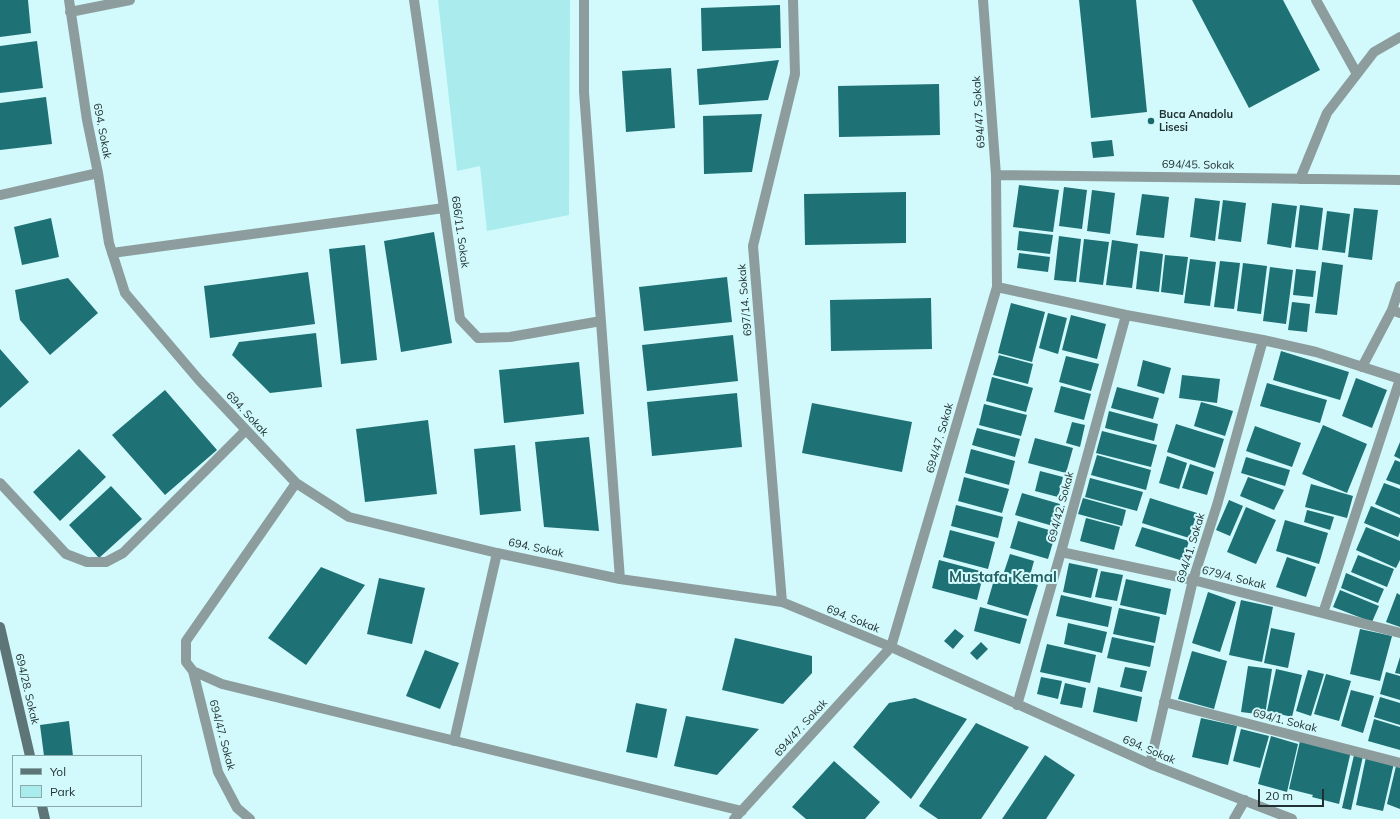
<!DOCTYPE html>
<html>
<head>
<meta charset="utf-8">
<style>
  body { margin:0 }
  #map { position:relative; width:1400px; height:819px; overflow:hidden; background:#d2fafc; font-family:Mulish,sans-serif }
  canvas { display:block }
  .legend { position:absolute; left:12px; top:755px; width:130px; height:52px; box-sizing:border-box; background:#d2fafc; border:1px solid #8baaab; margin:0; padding:5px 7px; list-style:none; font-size:12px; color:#213132 }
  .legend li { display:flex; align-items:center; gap:8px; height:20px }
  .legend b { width:20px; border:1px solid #8baaab }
  .scale { position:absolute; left:1258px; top:789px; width:66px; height:18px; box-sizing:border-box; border:2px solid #213132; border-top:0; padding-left:5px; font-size:12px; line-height:14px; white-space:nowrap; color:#213132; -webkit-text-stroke:3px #d2fafc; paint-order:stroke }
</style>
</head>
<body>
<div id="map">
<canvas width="1400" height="819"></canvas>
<ul class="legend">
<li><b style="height:5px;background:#5d7576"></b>Yol</li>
<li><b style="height:11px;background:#aaebed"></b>Park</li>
</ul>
<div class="scale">20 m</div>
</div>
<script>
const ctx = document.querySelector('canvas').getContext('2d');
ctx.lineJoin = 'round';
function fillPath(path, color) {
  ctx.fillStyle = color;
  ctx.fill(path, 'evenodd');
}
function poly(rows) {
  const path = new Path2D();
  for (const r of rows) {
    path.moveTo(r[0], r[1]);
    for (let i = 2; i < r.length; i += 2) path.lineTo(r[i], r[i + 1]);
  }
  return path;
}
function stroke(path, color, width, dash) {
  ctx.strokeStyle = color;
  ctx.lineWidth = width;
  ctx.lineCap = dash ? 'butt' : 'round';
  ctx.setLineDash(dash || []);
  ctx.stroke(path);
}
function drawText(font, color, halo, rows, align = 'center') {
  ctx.font = font + ' Mulish,sans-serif';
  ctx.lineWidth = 4;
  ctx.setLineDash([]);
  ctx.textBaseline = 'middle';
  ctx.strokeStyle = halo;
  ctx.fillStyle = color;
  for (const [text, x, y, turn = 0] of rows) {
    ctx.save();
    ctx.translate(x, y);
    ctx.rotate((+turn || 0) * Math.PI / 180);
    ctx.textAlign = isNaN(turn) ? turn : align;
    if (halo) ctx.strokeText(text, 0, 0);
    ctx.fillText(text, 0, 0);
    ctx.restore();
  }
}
fillPath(poly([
  [438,0,570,0,569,215,487,231,480,166,457,171]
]), '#aaebed');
fillPath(poly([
  [0,0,28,0,31,33,0,37],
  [1079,0,1136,0,1147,112,1091,118],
  [1192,0,1283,0,1320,70,1249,108],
  [780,5,781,48,702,51,701,8],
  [37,41,43,88,0,93,0,46],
  [779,60,768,100,699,105,697,69],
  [671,68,675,128,626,132,622,71],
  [939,84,940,135,839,137,838,86],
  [46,97,52,144,0,150,0,103],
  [762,114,752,172,704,174,703,116],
  [1112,140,1114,156,1093,158,1091,142],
  [1019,185,1059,190,1053,232,1013,227],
  [1064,187,1087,190,1082,229,1059,226],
  [1092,190,1115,193,1110,234,1087,231],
  [906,192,906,243,805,245,804,194],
  [1142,194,1169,197,1164,238,1136,235],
  [1195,198,1220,201,1215,241,1190,237],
  [1223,200,1246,203,1241,242,1218,239],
  [1272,203,1297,206,1291,248,1267,244],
  [1300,205,1323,208,1318,250,1295,247],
  [1354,208,1378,210,1372,260,1348,257],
  [1327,211,1350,214,1345,253,1322,250],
  [51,218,59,257,22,265,14,227],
  [1019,231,1053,235,1050,254,1017,250],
  [434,232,452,343,401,352,384,241],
  [1059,236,1081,239,1076,282,1054,280],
  [1084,239,1109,242,1103,285,1079,282],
  [1112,240,1138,244,1132,288,1106,285],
  [365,245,377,360,341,364,329,249],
  [1140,251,1163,254,1159,292,1136,289],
  [1019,253,1050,257,1048,272,1017,268],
  [1165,255,1188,257,1183,295,1161,292],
  [1190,259,1216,262,1210,306,1184,303],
  [1220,261,1240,263,1234,309,1214,307],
  [1322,262,1343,265,1337,315,1315,313],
  [1243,263,1267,266,1261,314,1237,311],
  [1270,267,1293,270,1286,324,1263,321],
  [1296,269,1316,271,1313,297,1293,295],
  [308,272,315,324,210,338,204,286],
  [727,277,732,322,644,331,639,287],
  [68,278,98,313,50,355,20,320,15,290],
  [931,298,932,349,831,351,830,300],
  [1292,302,1310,304,1307,332,1288,330],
  [1011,303,1045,312,1032,362,998,353],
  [1048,313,1067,318,1058,354,1039,348],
  [1071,315,1106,324,1097,359,1062,350],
  [316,333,322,387,270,393,232,355,239,342],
  [733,335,738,381,647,391,642,345],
  [0,349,29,382,0,408],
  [1281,351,1349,372,1340,400,1273,380],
  [999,355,1033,364,1028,384,993,375],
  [1066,356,1099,364,1091,391,1059,382],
  [1143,360,1171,368,1164,394,1137,386],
  [579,362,584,414,504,423,499,370],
  [1182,375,1220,379,1217,403,1179,398],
  [992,377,1033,388,1026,412,986,401],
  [1356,378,1387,390,1372,428,1342,416],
  [1267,383,1327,400,1320,423,1260,406],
  [1061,386,1091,394,1084,420,1054,412],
  [1117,387,1159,398,1153,419,1111,408],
  [165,390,217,450,165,495,112,435],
  [737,393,742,447,652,456,647,402],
  [1201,402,1233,411,1225,436,1194,426],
  [812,403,912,422,902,472,802,453],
  [984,404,1027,415,1021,436,979,425],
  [1109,411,1158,424,1154,441,1105,428],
  [428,420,437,494,365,502,356,429],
  [1072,422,1085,425,1080,447,1066,443],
  [1176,424,1224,439,1215,468,1167,452],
  [1323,425,1367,444,1347,493,1302,474],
  [1255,426,1301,443,1292,467,1246,451],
  [977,428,1020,439,1015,457,972,445],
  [1102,431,1157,445,1151,467,1096,453],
  [589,437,599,531,544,527,535,442],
  [1035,438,1073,448,1066,473,1028,463],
  [1400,442,1400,459,1394,456],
  [515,445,521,511,480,515,474,449],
  [79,449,106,477,60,521,33,492],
  [971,449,1015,461,1009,485,965,473],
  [1097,455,1151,470,1146,490,1091,475],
  [1167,456,1187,463,1179,489,1159,483],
  [1246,457,1290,470,1285,486,1241,473],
  [1395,460,1400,462,1400,485,1386,480],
  [1190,464,1214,472,1207,495,1182,488],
  [1040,471,1063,477,1058,497,1035,491],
  [964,477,1009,489,1002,513,958,501],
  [1248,477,1284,490,1274,510,1240,496],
  [1090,478,1143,492,1137,511,1085,497],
  [1384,483,1400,489,1400,515,1375,504],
  [1311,484,1353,496,1347,518,1305,507],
  [111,486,142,519,99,558,69,525],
  [1022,493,1060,504,1053,526,1015,515],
  [1083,498,1126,510,1122,526,1078,514],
  [1150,498,1197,513,1189,538,1142,523],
  [1229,500,1243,506,1230,536,1216,530],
  [956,505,1003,517,998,538,951,526],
  [1371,506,1400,518,1400,532,1398,537,1364,523],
  [1246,507,1276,520,1256,564,1227,552],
  [1307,510,1334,517,1330,530,1304,522],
  [1086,518,1120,527,1114,550,1080,541],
  [1285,520,1328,533,1319,564,1276,551],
  [1018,521,1056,532,1048,559,1010,548],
  [1142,527,1189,541,1183,561,1135,546],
  [1366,527,1400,541,1400,560,1396,568,1356,550],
  [950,530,995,542,988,569,943,557],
  [1010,554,1034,561,1029,579,1004,572],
  [1358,555,1394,569,1387,587,1351,572],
  [1287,557,1316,567,1306,597,1276,587],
  [939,560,984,572,977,600,932,588],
  [1069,563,1098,569,1091,598,1063,592],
  [321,567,365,585,306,665,268,638],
  [1101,571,1123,575,1117,601,1095,597],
  [996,573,1038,585,1028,616,987,604],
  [1346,573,1384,589,1378,603,1341,588],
  [379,578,425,588,412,644,367,634],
  [1126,579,1171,589,1166,615,1120,605],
  [1340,590,1379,606,1372,622,1333,607],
  [1208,592,1236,602,1220,652,1192,643],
  [1397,593,1400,595,1400,627,1386,622],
  [1061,595,1112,607,1108,627,1056,616],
  [1241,600,1273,607,1262,662,1229,655],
  [980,607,1027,619,1020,644,974,631],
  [1119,608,1160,617,1155,643,1113,634],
  [1068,623,1107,632,1102,653,1064,644],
  [1271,628,1295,633,1288,668,1264,663],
  [955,629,964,636,953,649,944,641],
  [1360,629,1392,636,1380,681,1350,674],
  [1112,637,1154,646,1150,667,1107,658],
  [735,638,812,656,812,673,783,704,722,690],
  [981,642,988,649,977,660,970,653],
  [1047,644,1096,655,1090,683,1040,672],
  [425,650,459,663,440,709,406,696],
  [1192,651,1227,661,1214,709,1178,699],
  [1400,657,1400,674,1395,673],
  [1248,666,1272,669,1265,715,1241,712],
  [1125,667,1147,671,1142,692,1120,687],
  [1276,669,1302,675,1292,717,1267,711],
  [1308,670,1324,674,1311,716,1296,711],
  [1386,672,1400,676,1400,700,1380,694],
  [1326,674,1351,681,1339,721,1314,714],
  [1041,677,1062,681,1058,699,1037,694],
  [1065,683,1086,688,1082,708,1060,704],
  [1098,687,1142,697,1137,722,1093,712],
  [1351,690,1374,696,1363,733,1341,726],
  [1380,697,1400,703,1400,725,1374,717],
  [915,698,967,719,911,799,853,747,889,703],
  [636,703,667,709,657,758,626,752],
  [686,716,759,729,717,775,674,766],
  [1201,718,1237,726,1228,765,1192,757],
  [1374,719,1400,727,1400,750,1368,741],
  [69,721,73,756,44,756,40,725],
  [976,723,1029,747,981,819,938,819,919,806],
  [1241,729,1269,736,1260,768,1233,761],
  [1271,736,1298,744,1287,792,1258,784],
  [1300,741,1325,746,1324,752,1325,746,1351,751,1339,804,1312,797,1313,795,1289,789],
  [1045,755,1075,775,1046,819,1002,819],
  [1354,755,1363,756,1351,810,1342,808],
  [1366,757,1394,763,1383,811,1356,805],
  [834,761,880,802,865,819,806,819,792,807],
  [1396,766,1400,767,1400,809,1387,804]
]), '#1e7175');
stroke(poly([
  [69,0,87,120,98,173,109,243,125,293,199,380,296,483,349,517,497,553,620,579,782,602,891,647,1150,764,1292,819],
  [414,0,460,319,478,338,510,337,601,321],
  [584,0,584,92,620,579],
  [1316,0,1357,74],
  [70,12,130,0],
  [996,175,1400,180],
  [1300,179,1327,113,1374,52,1400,37],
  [0,195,98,173],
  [112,253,444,208],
  [1400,286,1392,310,1400,313],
  [997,287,1126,315,1263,340,1316,352,1400,379],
  [1362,367,1392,310],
  [0,483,66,554,87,562,106,562,123,553,246,430],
  [296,483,186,641,186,662,193,671,222,684,742,811],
  [1061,552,1193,580,1400,633],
  [782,602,753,246,795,74,793,0],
  [1323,613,1400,379],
  [193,671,218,772,237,808,250,819],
  [1164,702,1400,763],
  [1017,705,1061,552,1126,315],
  [454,741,497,553],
  [1150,764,1193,580,1217,505,1263,340],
  [734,819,891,647,997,287,996,175,983,0],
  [1234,819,1245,800]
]), '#8d9d9e', 10);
stroke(poly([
  [0,627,30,756],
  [42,806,45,819]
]), '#5d7576', 10);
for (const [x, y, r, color] of [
  [1151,121,4,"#1b686b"]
]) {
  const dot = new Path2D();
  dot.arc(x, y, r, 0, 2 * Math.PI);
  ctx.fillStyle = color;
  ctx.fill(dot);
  stroke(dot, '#d2fafc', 1.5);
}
drawText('11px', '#213132', '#d2fafc', [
  ["694/47. Sokak",979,112,-94],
  ["694. Sokak",102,131,79],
  ["694/45. Sokak",1198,165,1],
  ["686/11. Sokak",460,232,82],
  ["697/14. Sokak",745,300,-95],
  ["694. Sokak",247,414,47],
  ["694/47. Sokak",940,438,-74],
  ["694/42. Sokak",1061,507,-75],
  ["694. Sokak",536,548,12],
  ["694/41. Sokak",1191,548,-73],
  ["679/4. Sokak",1234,578,14],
  ["694. Sokak",853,619,22],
  ["694/28. Sokak",27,689,77],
  ["694/1. Sokak",1285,721,14],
  ["694/47. Sokak",801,728,-48],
  ["694/47. Sokak",222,735,75],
  ["694. Sokak",1149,750,23]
]);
drawText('bold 11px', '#213132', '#d2fafc', [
  ["Buca Anadolu",1159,115],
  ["Lisesi",1159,128]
], 'left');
drawText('bold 15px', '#266063', '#d2fafc', [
  ["Mustafa Kemal",1003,577]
]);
</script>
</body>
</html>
